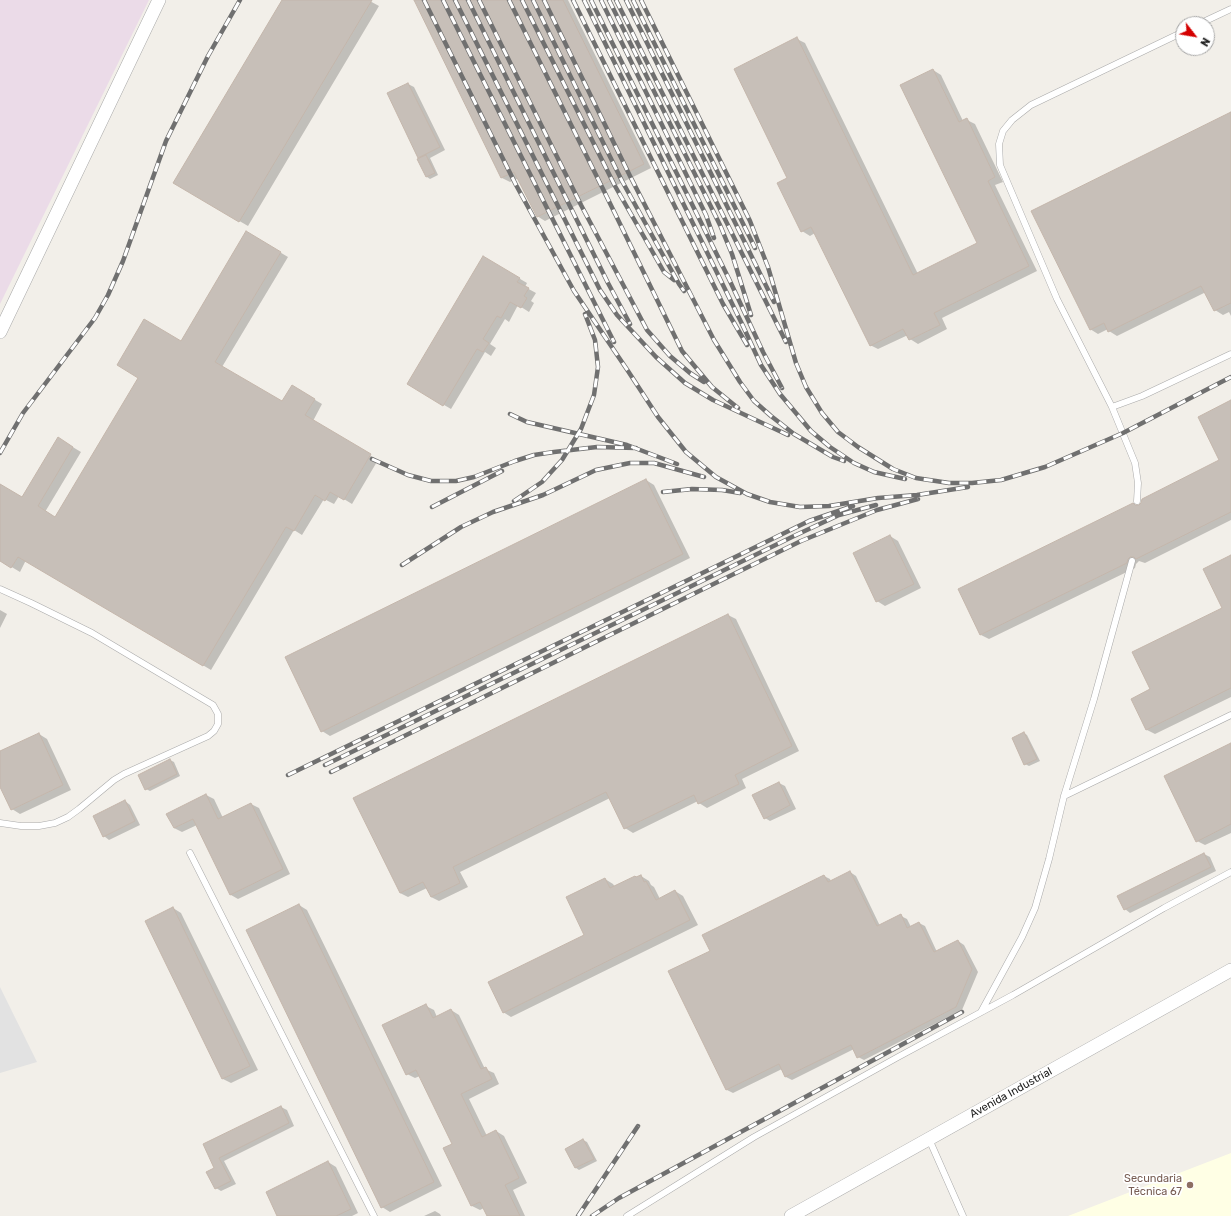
<!DOCTYPE html>
<html>
<head>
<meta charset="utf-8">
<style>
  body { margin:0 }
  #map { position:relative; width:1231px; height:1216px; overflow:hidden; background:#f2efe9; font-family:Rubik,sans-serif }
  canvas { display:block }
  .north { position:absolute; left:1175px; top:16px; width:40px; height:40px; box-sizing:border-box; background:#fff; border:1px solid #a7a7a7; border-radius:50%; rotate:121deg; font-size:11px; font-weight:700; line-height:16px; text-align:center; color:#222 }
  .north::after { content:''; display:block; margin:auto; width:14px; height:18px; background:#d40000; clip-path:polygon(50% 0,100% 100%,50% 72%,0 100%) }
</style>
</head>
<body>
<div id="map">
<canvas width="1231" height="1216"></canvas>
<div class="north">N</div>
</div>
<script>
const ctx = document.querySelector('canvas').getContext('2d');
ctx.lineJoin = 'round';
function fillPath(path, color) {
  ctx.fillStyle = color;
  ctx.fill(path, 'evenodd');
}
function poly(rows) {
  const path = new Path2D();
  for (const r of rows) {
    path.moveTo(r[0], r[1]);
    for (let i = 2; i < r.length; i += 2) path.lineTo(r[i], r[i + 1]);
  }
  return path;
}
function stroke(path, color, width, dash) {
  ctx.strokeStyle = color;
  ctx.lineWidth = width;
  ctx.lineCap = dash ? 'butt' : 'round';
  ctx.setLineDash(dash || []);
  ctx.stroke(path);
}
function drawText(font, color, halo, rows, align = 'center') {
  ctx.font = font + ' Rubik,sans-serif';
  ctx.lineWidth = 3.5;
  ctx.setLineDash([]);
  ctx.textBaseline = 'middle';
  ctx.strokeStyle = halo;
  ctx.fillStyle = color;
  for (const [text, x, y, turn = 0] of rows) {
    ctx.save();
    ctx.translate(x, y);
    ctx.rotate((+turn || 0) * Math.PI / 180);
    ctx.textAlign = isNaN(turn) ? turn : align;
    if (halo) ctx.strokeText(text, 0, 0);
    ctx.fillText(text, 0, 0);
    ctx.restore();
  }
}
fillPath(poly([
  [0,0,149,0,0,304]
]), '#ebdbe8');
fillPath(poly([
  [1231,1153,1231,1216,1068,1216]
]), '#ffffe5');
fillPath(poly([
  [0,987,37,1062,0,1073]
]), '#e2e2e2');
fillPath(poly([
  [283,0,368,0,379,6,248,226,174,183],
  [415,0,568,0,651,168,545,221,537,216,519,178,510,182,502,178],
  [797,39,805,43,918,274,978,244,933,70,941,75,963,121,967,120,975,124,1003,182,995,185,1037,271,942,318,947,329,918,344,910,339,908,335,878,349,870,345,815,233,810,236,802,231,789,178],
  [408,84,414,87,445,150,430,158,438,175,430,179,427,177,421,158,419,157],
  [1231,113,1231,316,1229,312,1223,315,1215,310,1206,292,1117,336,1109,331,1108,329,1098,334,1090,329],
  [246,232,288,257,222,367,282,403,300,391,322,404,313,421,378,460,352,504,339,496,334,504,324,499,302,535,294,530,211,670,26,560,20,572,0,560,0,485,21,498,66,443,81,452,45,512,56,518,181,342],
  [483,257,527,283,525,287,536,293,531,301,534,303,529,312,518,305,509,322,505,319,490,344,496,348,491,356,485,352,451,409,408,384],
  [1231,401,1231,520,1145,563,1139,561,1136,564,1135,568,989,639,981,635,1136,506,1139,506,1221,461],
  [646,480,654,485,690,558,330,736,322,731],
  [890,536,898,541,921,588,885,606,877,601],
  [1231,556,1231,697,1155,734,1147,730,1132,699,1152,689,1224,608],
  [0,610,7,614,0,628],
  [728,615,736,619,799,751,742,779,746,788,707,808,699,803,698,801,633,833,625,828,610,798,460,872,468,887,439,901,431,897,427,888,408,897,400,893],
  [1024,733,1027,735,1040,761,1029,766,1025,764],
  [39,734,47,739,71,790,20,814,12,809,0,785,0,753],
  [1231,745,1231,833,1205,845,1197,841],
  [170,760,174,762,180,776,150,791,146,789],
  [779,783,785,786,796,809,770,821,765,818],
  [206,795,214,799,223,818,251,804,259,808,290,874,238,899,231,895,197,825,182,832,174,828],
  [125,801,130,805,140,825,109,840,104,836],
  [1204,854,1210,857,1216,871,1130,913,1125,909],
  [850,872,856,876,880,926,901,916,907,919,911,927,919,923,925,926,937,952,958,941,964,945,978,972,962,1010,864,1060,858,1057,854,1049,792,1080,786,1077,782,1069,733,1093,727,1090,711,951,824,876,830,879,831,882],
  [641,876,649,881,651,885,654,887,660,899,675,891,683,896,698,925,511,1017,503,1012,586,936,605,879,613,884,615,887],
  [299,905,307,910,442,1186,390,1212,382,1207],
  [173,908,181,913,258,1070,231,1083,223,1079,147,921],
  [426,1006,434,1010,437,1017,451,1010,459,1015,485,1069,494,1073,499,1084,469,1099,487,1136,496,1131,504,1136,527,1183,513,1190,525,1216,488,1216,484,1208,480,1210,472,1206,444,1149,453,1145,420,1076,415,1078,407,1074],
  [281,1107,287,1110,294,1126,224,1161,236,1184,221,1191,216,1188,216,1168,204,1145],
  [583,1140,587,1142,597,1161,579,1170,576,1168,566,1149],
  [328,1162,336,1167,358,1213,352,1216,278,1216],
  [435,1211,440,1214,441,1216,424,1216]
]), '#0003');
const building = poly([
  [282,0,372,0,239,222,173,183,282,0],
  [414,0,563,0,644,164,537,217,514,172,501,178,414,0],
  [797,37,913,275,977,243,900,85,933,69,959,122,967,118,995,177,988,181,1029,266,934,313,940,325,909,340,903,329,870,346,811,227,801,232,777,183,787,178,734,69,797,37],
  [408,83,440,147,418,158,387,93,408,83],
  [1231,112,1231,303,1214,311,1201,286,1108,332,1104,323,1090,330,1031,211,1231,112],
  [426,155,435,173,426,177,417,159,426,155],
  [246,231,281,252,215,362,282,401,292,385,315,399,305,415,371,454,344,500,330,492,325,501,315,495,294,531,286,527,203,666,18,557,11,568,0,561,0,484,22,497,58,437,73,447,38,506,55,517,138,378,117,365,144,319,181,341,246,231],
  [483,256,520,278,517,282,529,288,524,296,527,298,521,308,510,302,501,318,497,316,483,339,489,343,483,352,477,349,443,406,407,384,483,256],
  [1231,400,1231,512,1136,559,1134,557,1130,557,1128,559,1127,563,980,635,958,589,1133,503,1135,505,1139,505,1141,503,1142,499,1219,460,1198,417,1231,400],
  [646,479,683,554,321,732,285,657,646,479],
  [890,535,914,584,876,602,853,553,890,535],
  [1231,555,1231,688,1146,730,1131,699,1150,689,1132,652,1222,608,1203,569,1231,555],
  [728,614,792,746,735,775,739,784,698,804,694,795,624,829,606,792,453,867,460,883,431,897,423,882,400,893,353,798,728,614],
  [1024,732,1037,759,1024,765,1012,738,1024,732],
  [39,733,63,785,11,810,0,787,0,751,39,733],
  [1231,743,1231,824,1196,842,1164,776,1231,743],
  [170,759,177,774,145,790,138,775,170,759],
  [779,782,790,805,764,819,752,795,779,782],
  [206,794,218,819,251,803,283,869,230,895,193,819,174,828,166,814,206,794],
  [125,800,135,821,103,837,93,816,125,800],
  [1204,853,1211,867,1124,910,1117,896,1204,853],
  [850,871,877,926,901,914,907,928,919,922,934,952,958,940,972,969,956,1007,857,1058,851,1045,785,1077,779,1064,726,1090,668,971,710,951,702,935,824,875,828,882,850,871],
  [641,875,644,882,646,881,656,900,675,890,690,920,503,1013,488,982,584,935,566,897,605,878,610,888,635,876,636,877,641,875],
  [299,904,434,1182,381,1208,246,930,299,904],
  [173,907,250,1066,222,1079,145,921,173,907],
  [426,1004,433,1018,451,1009,481,1069,486,1067,492,1079,461,1094,482,1137,496,1130,519,1178,505,1185,520,1216,487,1216,480,1202,471,1206,443,1148,452,1144,416,1070,406,1075,382,1025,426,1004],
  [281,1106,289,1123,219,1158,231,1181,215,1189,206,1172,214,1168,203,1144,281,1106],
  [583,1139,594,1159,575,1168,565,1149,583,1139],
  [328,1161,351,1209,336,1216,277,1216,266,1192,328,1161]
]);
fillPath(building, '#c7bfb8');
stroke(building, '#c4b6ab', 1);
const service = poly([
  [1199,24,1231,9],
  [1112,407,1057,299,1000,165,999,144,1003,131,1012,120,1031,105,1183,32],
  [1137,501,1138,483,1135,463,1112,407,1142,396,1231,354],
  [0,589,31,603,92,633,213,705,218,714,218,724,214,731,208,736,124,774,114,780,79,809,68,817,55,823,39,826,21,826,0,823],
  [1064,796,1231,715],
  [190,853,374,1216],
  [981,1012,1022,937,1035,908,1049,859,1064,796,1094,699,1132,561],
  [929,1139,963,1216],
  [627,1216,754,1137,898,1057,1013,995,1164,908,1231,872]
]);
const minor = poly([
  [0,332,159,0],
  [791,1216,1231,970]
]);
stroke(service, '#a9a9a9', 7);
stroke(minor, '#a9a9a9', 14);
stroke(service, '#fff', 6);
stroke(minor, '#fff', 13);
const rail = poly([
  [424,0,516,185,574,291,628,371,658,417,686,452,716,477,747,494,770,502,800,507,829,506,878,498,917,495,968,487],
  [443,0,614,342],
  [455,0,600,290,617,315,656,357,685,383,713,400,788,435],
  [468,0,608,283,630,324],
  [479,0,581,205,647,330,670,356,690,373,704,382],
  [509,0,603,189,682,351,712,387,738,408],
  [522,0,615,186,664,272,674,280],
  [533,0,622,181,679,284,684,291],
  [544,0,630,176,714,340,740,382,754,401,771,416,794,434,833,457,844,461],
  [573,0,723,304,747,345],
  [584,0,743,326,761,365,780,394,811,431,830,447,854,463,874,472,905,479],
  [591,0,729,279,763,352,782,388],
  [601,0,706,215,714,238],
  [609,0,720,225,732,254,751,315],
  [616,0,786,342],
  [626,0,774,302],
  [633,0,755,248],
  [641,0,750,221,768,267,796,363,806,387,822,413,838,432,858,447,893,469,916,478,949,483,972,483,1001,480,1045,467,1123,433,1231,377],
  [510,414,527,422,627,445,677,464],
  [0,453,23,413,95,318,108,295,123,261,166,141,208,56,240,0],
  [372,459,408,475,431,481,456,481,474,477,515,461,534,455,554,452,597,447,636,448],
  [663,492,692,489,722,490,740,493],
  [514,501,542,482,562,460,581,429,594,395,598,367,595,340,585,314],
  [432,507,502,471],
  [402,565,461,527,493,512,543,495,596,470,630,463,654,463,704,477],
  [325,765,794,536,839,515,876,505],
  [331,772,801,541,877,510,918,499],
  [288,775,809,521,853,506],
  [578,1216,638,1126],
  [592,1216,619,1198,962,1012]
]);
stroke(rail, '#707070', 4.5);
stroke(rail, '#fff', 3, [9]);
for (const [x, y, r, color] of [
  [1190,1185,4,"#8d6e63"]
]) {
  const dot = new Path2D();
  dot.arc(x, y, r, 0, 2 * Math.PI);
  ctx.fillStyle = color;
  ctx.fill(dot);
  stroke(dot, '#fff', 1.5);
}
drawText('11px', '#222', '#fff', [
  ["Avenida Industrial",1011,1093,-29]
]);
drawText('11px', '#785e54', '#fff', [
  ["Secundaria",1182,1179],
  ["Técnica 67",1182,1192]
], 'right');
</script>
</body>
</html>
